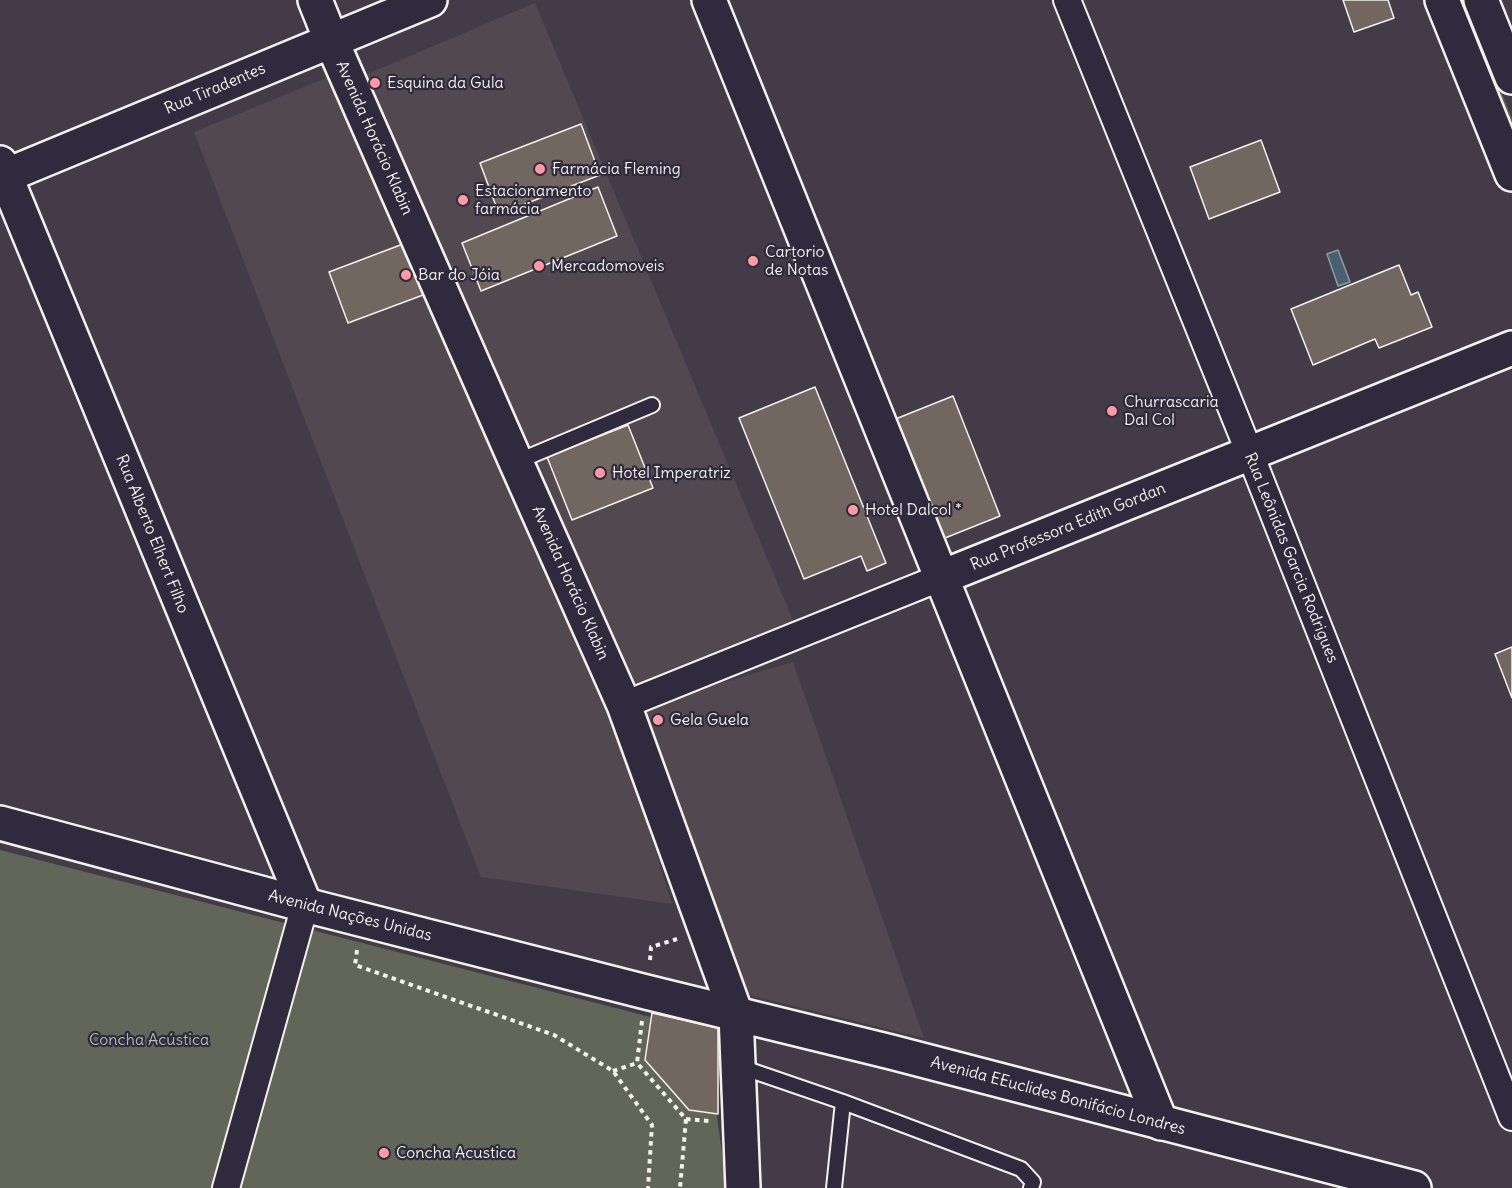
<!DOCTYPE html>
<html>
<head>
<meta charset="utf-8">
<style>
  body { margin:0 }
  canvas { display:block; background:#433c48 }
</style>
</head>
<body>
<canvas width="1512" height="1188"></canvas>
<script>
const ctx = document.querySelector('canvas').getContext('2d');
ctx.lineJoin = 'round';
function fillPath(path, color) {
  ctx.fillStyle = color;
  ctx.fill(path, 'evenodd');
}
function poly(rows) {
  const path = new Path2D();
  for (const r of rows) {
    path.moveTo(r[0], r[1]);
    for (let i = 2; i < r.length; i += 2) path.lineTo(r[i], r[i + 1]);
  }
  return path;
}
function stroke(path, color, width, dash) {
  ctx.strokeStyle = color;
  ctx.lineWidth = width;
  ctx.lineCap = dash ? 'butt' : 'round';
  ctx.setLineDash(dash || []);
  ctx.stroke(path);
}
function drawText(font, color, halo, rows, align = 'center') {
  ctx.font = font + ' Delius,sans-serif';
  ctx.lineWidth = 4.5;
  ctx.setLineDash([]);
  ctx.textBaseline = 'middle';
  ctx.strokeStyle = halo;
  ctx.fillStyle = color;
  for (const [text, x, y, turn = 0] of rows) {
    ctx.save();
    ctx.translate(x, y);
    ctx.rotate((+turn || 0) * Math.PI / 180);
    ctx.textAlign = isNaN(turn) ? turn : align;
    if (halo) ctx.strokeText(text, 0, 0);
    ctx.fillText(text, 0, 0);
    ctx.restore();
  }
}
fillPath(poly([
  [535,3,795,625,626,697,365,75],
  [336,74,612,712,672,904,481,877,194,132],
  [793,662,924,1038,736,992,633,709]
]), '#51494f');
fillPath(poly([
  [1457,0,1465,0,1512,119,1512,138],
  [0,850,705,1031,727,1188,0,1188]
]), '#616658');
const water = poly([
  [1338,250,1350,282,1338,286,1327,254,1338,250]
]);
fillPath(water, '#486171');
stroke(water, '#8d9ba1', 1.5);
const building = poly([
  [1343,0,1388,0,1394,18,1354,32,1343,0],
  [581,124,600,175,499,214,480,163,581,124],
  [1261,140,1280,192,1209,219,1190,167,1261,140],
  [598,187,617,236,481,291,462,243,598,187],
  [403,244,423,295,348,323,329,272,403,244],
  [1399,265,1411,295,1418,292,1432,327,1379,348,1375,339,1313,365,1291,309,1399,265],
  [815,387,886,563,867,571,861,556,804,579,739,418,815,387],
  [953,396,1000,516,940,540,893,420,953,396],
  [628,425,653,488,572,520,547,457,628,425],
  [1512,647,1512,698,1495,654,1512,647],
  [652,1013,718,1028,718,1114,689,1110,645,1060,652,1013]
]);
fillPath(building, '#716660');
stroke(building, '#f4f1e8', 1.5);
const service = poly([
  [516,462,652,405],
  [738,1066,843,1102,1021,1169,1033,1182,1031,1188],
  [834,1188,843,1102]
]);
const minor = poly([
  [1067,0,1250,454,1512,1117],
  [624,705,942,577],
  [226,1188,305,905]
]);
const tertiary = poly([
  [315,0,331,40,516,462,624,705,736,1014],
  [709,0,1161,1123],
  [0,163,305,905],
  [942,577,1512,348]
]);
const secondary = poly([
  [1442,0,1512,174],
  [1481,0,1512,77],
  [0,178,430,0],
  [0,823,305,905,646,992,891,1052,1414,1188],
  [736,1014,743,1188]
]);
stroke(service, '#f4f1e8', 18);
stroke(minor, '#f4f1e8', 30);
stroke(tertiary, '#f4f1e8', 38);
stroke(secondary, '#f4f1e8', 38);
stroke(poly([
  [357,950,355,965,554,1035,613,1071,652,1125,648,1188],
  [650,960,651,947,677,939],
  [642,1021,637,1063,686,1119,680,1188],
  [613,1071,637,1063],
  [686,1119,709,1121]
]), '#f4f1e8', 4, [4.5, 4.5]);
stroke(service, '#2f2a3d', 14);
stroke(minor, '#2f2a3d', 26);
stroke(tertiary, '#2f2a3d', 33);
stroke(secondary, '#2f2a3d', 33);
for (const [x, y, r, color] of [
  [375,83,6,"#ff9aa2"],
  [540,169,6,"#ff9aa2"],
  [463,200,6,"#ff9aa2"],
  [753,261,6,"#ff9aa2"],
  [539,266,6,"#ff9aa2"],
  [406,275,6,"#ff9aa2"],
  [1112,411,6,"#ff9aa2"],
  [600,473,6,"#ff9aa2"],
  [853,510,6,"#ff9aa2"],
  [658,720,6,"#ff9aa2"],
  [384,1153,6,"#ff9aa2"]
]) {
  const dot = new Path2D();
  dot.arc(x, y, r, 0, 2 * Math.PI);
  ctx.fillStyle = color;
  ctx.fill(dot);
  stroke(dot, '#2f2a3d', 2);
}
drawText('16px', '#f4f1e8', '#2f2a3d', [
  ["Esquina da Gula",387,83],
  ["Farmácia Fleming",552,169],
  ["Estacionamento",475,191],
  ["farmácia",475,209],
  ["Cartorio",765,252],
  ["de Notas",765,270],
  ["Mercadomoveis",551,266],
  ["Bar do Jóia",418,275],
  ["Churrascaria",1124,402],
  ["Dal Col",1124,420],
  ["Hotel Imperatriz",612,473],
  ["Hotel Dalcol *",865,510],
  ["Gela Guela",670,720],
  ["Concha Acustica",396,1153]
], 'left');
drawText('16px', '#f4f1e8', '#2f2a3d', [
  ["Rua Tiradentes",215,89,-23],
  ["Avenida Horácio Klabin",374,138,66],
  ["Rua Professora Edith Gordan",1068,527,-22],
  ["Rua Alberto Elhert Filho",152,534,68],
  ["Rua Leônidas Garcia Rodrigues",1291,558,68],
  ["Avenida Horácio Klabin",570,583,66],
  ["Avenida Nações Unidas",350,916,14],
  ["Avenida EEuclides Bonifácio Londres",1058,1096,15]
]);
drawText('16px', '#b9b9ae', '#2f2a3d', [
  ["Concha Acústica",149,1040]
]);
</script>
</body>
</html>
